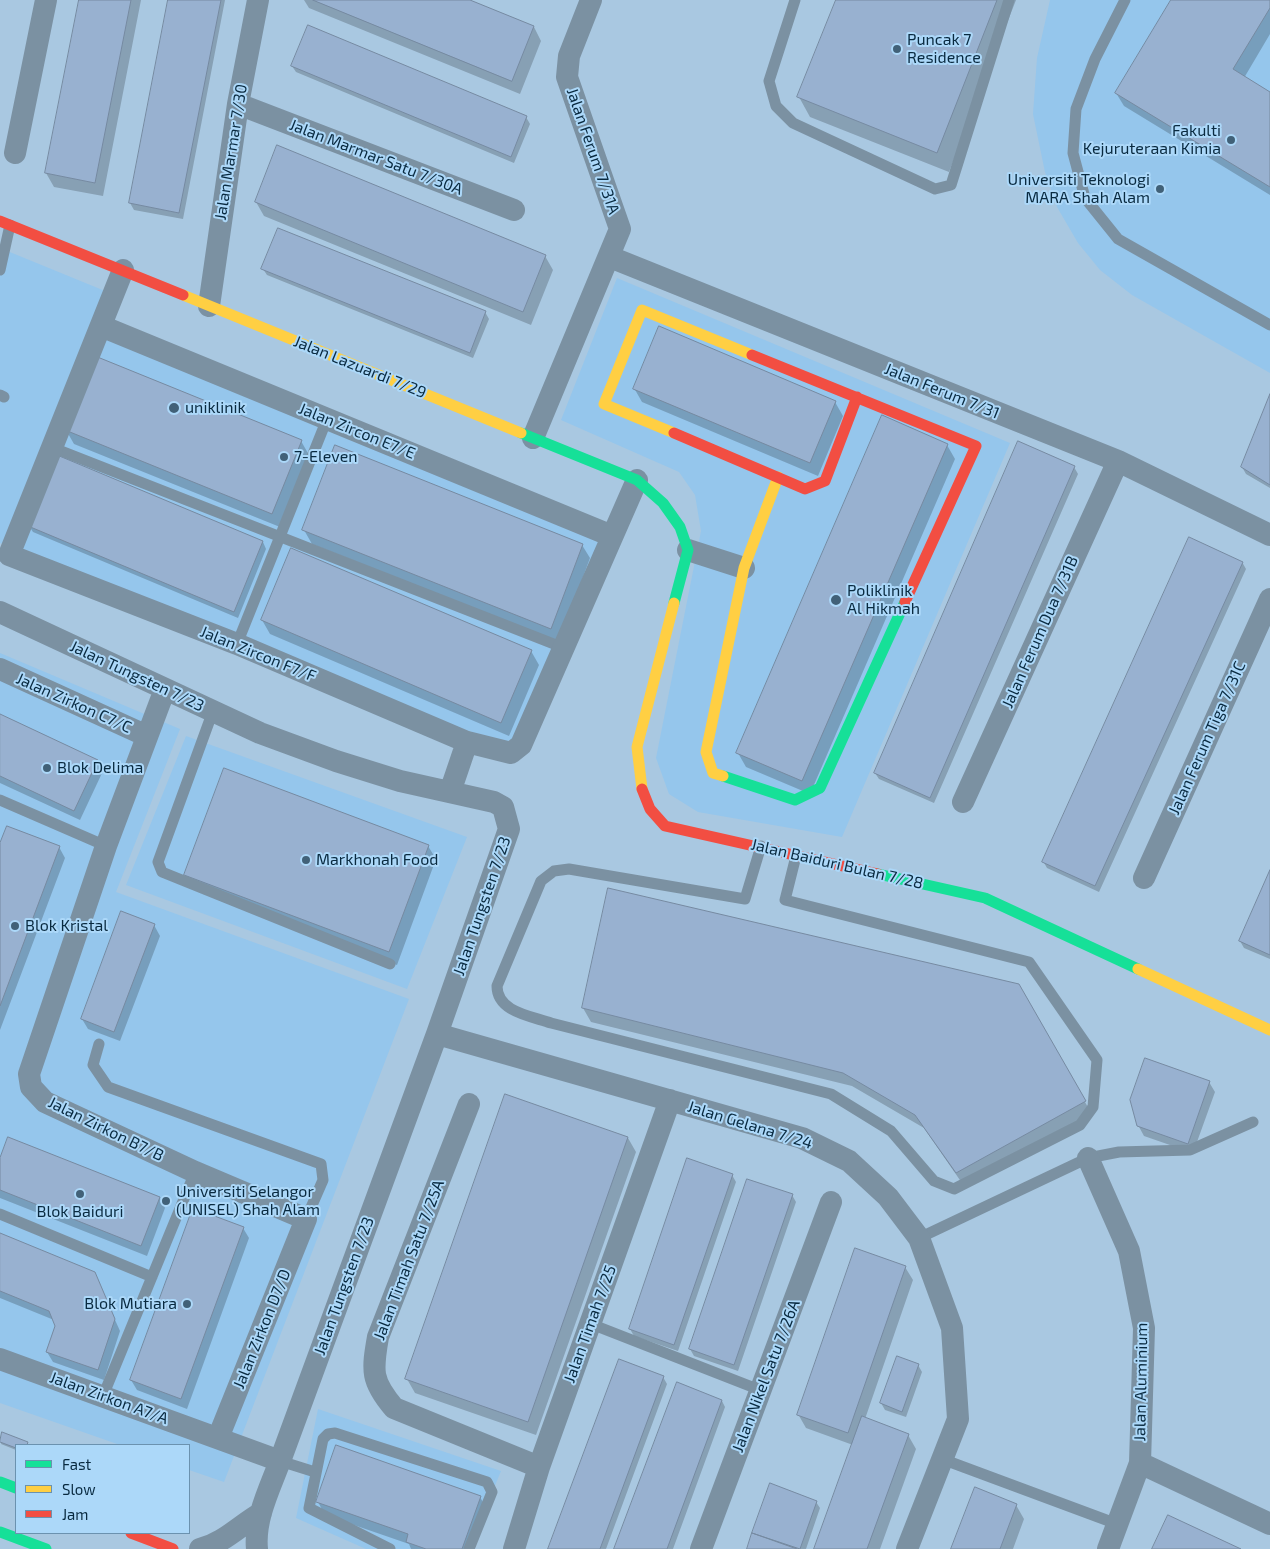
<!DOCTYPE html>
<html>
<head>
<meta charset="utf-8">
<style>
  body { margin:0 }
  #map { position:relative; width:1270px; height:1549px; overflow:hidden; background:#a9c8e1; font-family:"Exo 2",sans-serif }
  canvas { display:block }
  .legend { position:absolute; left:15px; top:1444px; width:175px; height:90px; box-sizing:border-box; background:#acd8f9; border:1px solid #6b92af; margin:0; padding:6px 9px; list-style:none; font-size:15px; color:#092a40 }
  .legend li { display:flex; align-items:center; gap:10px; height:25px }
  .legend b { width:25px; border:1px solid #6b92af }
</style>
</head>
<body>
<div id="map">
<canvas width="1270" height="1549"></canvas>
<ul class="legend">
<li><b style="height:6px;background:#16e098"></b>Fast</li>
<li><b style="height:6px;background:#ffcf43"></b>Slow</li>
<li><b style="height:6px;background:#f24e42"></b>Jam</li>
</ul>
</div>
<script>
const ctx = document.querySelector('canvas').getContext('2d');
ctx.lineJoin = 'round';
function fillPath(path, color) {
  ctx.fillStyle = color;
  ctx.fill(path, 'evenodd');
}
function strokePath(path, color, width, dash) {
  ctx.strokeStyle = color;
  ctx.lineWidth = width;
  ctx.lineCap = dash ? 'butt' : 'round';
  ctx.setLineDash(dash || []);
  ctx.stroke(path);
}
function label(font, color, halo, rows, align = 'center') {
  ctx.font = font + ' "Exo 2",sans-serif';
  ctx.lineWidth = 4;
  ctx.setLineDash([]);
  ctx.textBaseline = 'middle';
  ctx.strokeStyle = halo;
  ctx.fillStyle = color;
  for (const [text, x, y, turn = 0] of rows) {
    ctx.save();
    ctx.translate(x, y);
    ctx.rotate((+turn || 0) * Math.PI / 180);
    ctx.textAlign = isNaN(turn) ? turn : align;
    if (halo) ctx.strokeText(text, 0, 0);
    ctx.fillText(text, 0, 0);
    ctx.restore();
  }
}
fillPath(new Path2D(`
  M1050 0H1270V373L1132 295 1100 270 1078 243 1057 207 1045 172 1033 114 1037 58Z
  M0 248 105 291 88 331 601 541 515 738 503 743 460 728 0 543Z
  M617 278 1010 443 842 837 698 812 669 794 656 758 701 531 695 495 679 472 561 420Z
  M0 653 180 729 116 892 409 999 224 1482 189 1470V1445H120L0 1403Z
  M186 736 467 837 407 989 126 885Z
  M318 1409 501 1471 469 1549H366L296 1518Z`), '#95c6ec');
fillPath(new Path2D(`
  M80 0H141L103 196 54 187 46 173Z
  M169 0H225L183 219 134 210 130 203Z
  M304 0H467L534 27 541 41 520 94 309 8Z
  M837 0H1016L949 172 810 117 799 97Z
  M1172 0H1270V34L1244 78 1270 94V195L1124 106 1116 93Z
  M292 66 526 117 530 124 514 163 296 72Z
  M256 202 545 256 553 270 531 325 264 216Z
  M263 269 485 312 489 319 473 358 267 275Z
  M634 388 835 402 843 416 818 476 642 402Z
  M1270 398V488L1246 474 1242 467Z
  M66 430 301 441 309 455 280 527 74 444Z
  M947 445 955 459 810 794 746 767 738 753Z
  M58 456 263 542 266 549 238 618 33 532 29 526Z
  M1074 467 1078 474 934 803 879 779 875 773Z
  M304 530 582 545 590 558 559 642 312 544Z
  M1242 562 1246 569 1099 892 1047 868 1043 861Z
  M262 620 531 651 539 665 509 736 270 634Z
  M0 716 97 761 103 771 80 820 0 783Z
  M428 846 436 859 397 965 193 889 185 875Z
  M0 847H59L65 858 0 1030Z
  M1270 874V959L1244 948 1240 941Z
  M154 925 160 936 120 1041 88 1029 82 1019Z
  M1018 985 1093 1116 964 1186 924 1128 852 1086 591 1022 583 1008Z
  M1209 1082 1215 1092 1193 1153 1144 1136 1138 1125Z
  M506 1095 628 1138 636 1152 536 1435 415 1393 407 1379Z
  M0 1161 160 1198 165 1208 147 1256 0 1198Z
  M732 1175 736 1182 678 1351 634 1336 630 1329Z
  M792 1195 796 1202 738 1371 694 1356 690 1349Z
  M243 1228 249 1238 187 1409 137 1390 131 1380Z
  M0 1234 94 1273 120 1331 104 1380 53 1362 47 1352 56 1326 54 1320 0 1298Z
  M905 1267 913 1280 865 1419 908 1435 916 1449 880 1549H816L853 1445 806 1428 798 1414Z
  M918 1365 922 1372 906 1417 885 1410 881 1403Z
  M663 1377 667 1384 606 1549H549Z
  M722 1401 725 1407 673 1549H616Z
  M3 1434 27 1443 28 1445H16V1450L1 1444Z
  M770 1485 816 1502 820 1508 806 1549H748Z
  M480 1497 488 1511 474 1549H411L409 1544 325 1515 318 1502Z
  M1016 1505 1024 1519 1013 1549H952Z`), '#0003');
const building = new Path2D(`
  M79 0H131L95 183 45 173Z
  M168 0H221L179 213 129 203Z
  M313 0H470L534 26 512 81Z
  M836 0H997L937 153 797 97Z
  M1171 0H1270V8L1233 69 1270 92V187L1115 93Z
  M308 25 527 116 511 157 291 66Z
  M277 145 546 255 523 312 255 202Z
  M278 228 486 311 470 353 261 269Z
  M659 326 836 401 810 463 633 389Z
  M95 356 302 440 272 514 65 430Z
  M1270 394V485L1241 467Z
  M882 415 948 444 802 781 736 753Z
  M1018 441 1075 466 930 798 874 773Z
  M335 445 583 544 551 629 302 530Z
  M57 455 263 541 234 612 28 526Z
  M1189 537 1243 562 1095 886 1042 862Z
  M291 548 532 650 501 723 261 620Z
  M0 714 98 760 74 811 0 776Z
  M224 768 429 845 389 952 184 875Z
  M7 826 60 846 0 1006V843Z
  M1270 870V955L1239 941Z
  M608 888 1019 984 1086 1101 956 1173 915 1115 843 1073 582 1008Z
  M121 911 155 924 114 1032 81 1019Z
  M1145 1058 1210 1081 1188 1144 1137 1126 1130 1100Z
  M505 1094 628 1137 528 1422 405 1379Z
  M8 1137 160 1197 141 1246 0 1190V1158Z
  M687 1158 733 1174 674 1345 629 1329Z
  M747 1179 793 1194 734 1365 689 1349Z
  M193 1208 244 1227 181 1399 130 1380Z
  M0 1233 95 1272 115 1319 98 1370 46 1352 55 1326 49 1311 0 1291Z
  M855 1248 906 1266 848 1433 797 1415Z
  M897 1356 919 1364 902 1412 880 1403Z
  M619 1359 664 1376 600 1549H548Z
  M677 1382 722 1400 667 1549H614Z
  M862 1416 909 1434 867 1549H814Z
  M2 1432 28 1442 27 1445H16V1448L0 1442Z
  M336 1445 481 1496 462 1549H426L406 1542 408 1534 316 1502Z
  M770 1483 817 1501 800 1549 752 1533Z
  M975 1487 1017 1504 1000 1549H951Z
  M1168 1515 1241 1549H1152Z
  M752 1533 797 1549H747Z`);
fillPath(building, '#98b1d0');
strokePath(building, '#768aa1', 1);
strokePath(new Path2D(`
  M795 0 769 81 776 106 793 123 935 189 951 185 1009 0
  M1125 0 1095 59 1076 109 1073 153 1085 198 1118 239 1270 325
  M0 270 10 225
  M0 395 4 397
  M51 447 564 648
  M237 644 327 419
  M213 711 158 862 162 872 390 964
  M0 800 106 846
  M761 846 745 899 569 869 554 871 541 881 497 986C497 1012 531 1016 551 1023L831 1094 891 1131 934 1181 954 1189 1080 1125 1093 1107 1097 1060 1029 962 785 900 796 856
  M99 1044 93 1065 108 1087 321 1164 323 1180 306 1219
  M0 1214 152 1277
  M919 1238 1088 1158 1119 1152 1190 1150 1253 1122
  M591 1324 760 1390
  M103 1396 195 1172
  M942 1459 1117 1524
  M280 1461 315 1472
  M390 1549 309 1508 323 1439 328 1434 335 1433 487 1482 492 1492 469 1549`), '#7b91a2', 11);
strokePath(new Path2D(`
  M238 104 514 210
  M15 153 46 0
  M610 257 1118 461 1270 535
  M123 270 9 555 237 644 467 742 511 753 521 745 637 480
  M209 306 238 104 258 0
  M101 326 612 536
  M533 438 620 229 567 77 569 56 591 0
  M688 550 744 568
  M0 612 260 733 336 761 400 781 494 802 503 807 509 829 437 1034 280 1461C270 1488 254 1519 257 1549
  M0 669 147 736
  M165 689 106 846 29 1074 31 1087 45 1102 195 1172 306 1219 218 1438
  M450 792 467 742
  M963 802 1118 461
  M1144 878 1270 599
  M437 1034 802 1138 849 1161 888 1197 919 1238 952 1328 958 1419 907 1549
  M469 1104 378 1337C372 1371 371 1381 394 1408L539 1467
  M1088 1158 1129 1251 1144 1328 1140 1463 1108 1549
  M0 1359 280 1461
  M1140 1463 1270 1524
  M200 1549C224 1543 240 1525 261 1513
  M514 1549 539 1467 670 1100
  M701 1549 831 1202`), '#7b91a2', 22);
strokePath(new Path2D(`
  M521 433 637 480 663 503 680 527 688 550 674 603
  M723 776 795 800 820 788 905 602
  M878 874 985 898 1138 969
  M0 1482 16 1488
  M0 1532 46 1549`), '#16e098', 11);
strokePath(new Path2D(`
  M183 295 521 433
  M674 433 604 404 642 310 752 355
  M723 776 713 773 706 752 744 568 778 477
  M642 789 637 747 674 603
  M1138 969 1270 1030`), '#ffcf43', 11);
strokePath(new Path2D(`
  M0 221 183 295
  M752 355 976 446 905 602
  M674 433 805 489 825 481 857 397
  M642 789 650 809 665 826 878 874
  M131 1533 173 1549`), '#f24e42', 11);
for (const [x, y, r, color] of [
  [897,49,5,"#416178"],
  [1231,140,5,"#416178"],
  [1160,189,5,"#416178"],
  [174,408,6,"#416178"],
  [284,457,5,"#416178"],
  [836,600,6,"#416178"],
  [47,768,5,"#416178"],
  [306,860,5,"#416178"],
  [15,926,5,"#416178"],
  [80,1194,5,"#416178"],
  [166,1201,5,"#416178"],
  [187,1304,5,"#416178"]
]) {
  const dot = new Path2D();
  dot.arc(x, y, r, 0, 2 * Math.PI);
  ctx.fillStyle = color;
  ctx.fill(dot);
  strokePath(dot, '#acd8f9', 2);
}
label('16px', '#092a40', '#acd8f9', [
  ["Puncak 7",907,40],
  ["Residence",907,58],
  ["Fakulti",1221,131,"right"],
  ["Kejuruteraan Kimia",1221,149,"right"],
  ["Universiti Teknologi",1150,180,"right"],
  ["MARA Shah Alam",1150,198,"right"],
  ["uniklinik",185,408],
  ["7-Eleven",294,457],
  ["Poliklinik",847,591],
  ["Al Hikmah",847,609],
  ["Blok Delima",57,768],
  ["Markhonah Food",316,860],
  ["Blok Kristal",25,926],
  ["Universiti Selangor",176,1192],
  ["(UNISEL) Shah Alam",176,1210],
  ["Blok Baiduri",80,1212,"center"],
  ["Blok Mutiara",177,1304,"right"]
], 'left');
label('16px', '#092a40', '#acd8f9', [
  ["Jalan Ferum 7/31A",593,151,71],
  ["Jalan Marmar 7/30",231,152,-81],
  ["Jalan Marmar Satu 7/30A",376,157,21],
  ["Jalan Lazuardi 7/29",360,367,22],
  ["Jalan Ferum 7/31",942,391,22],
  ["Jalan Zircon E7/E",357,431,22],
  ["Jalan Ferum Dua 7/31B",1040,632,-66],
  ["Jalan Zircon F7/F",258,654,22],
  ["Jalan Tungsten 7/23",137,676,25],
  ["Jalan Zirkon C7/C",74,703,24],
  ["Jalan Ferum Tiga 7/31C",1207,738,-66],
  ["Jalan Baiduri Bulan 7/28",837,864,13],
  ["Jalan Tungsten 7/23",482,906,-71],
  ["Jalan Gelana 7/24",750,1125,17],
  ["Jalan Zirkon B7/B",106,1129,26],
  ["Jalan Timah Satu 7/25A",409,1260,-69],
  ["Jalan Tungsten 7/23",344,1286,-70],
  ["Jalan Timah 7/25",590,1324,-70],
  ["Jalan Zirkon D7/D",262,1329,-68],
  ["Jalan Nikel Satu 7/26A",766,1376,-69],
  ["Jalan Aluminium",1141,1382,-89],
  ["Jalan Zirkon A7/A",109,1398,20]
]);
</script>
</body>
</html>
